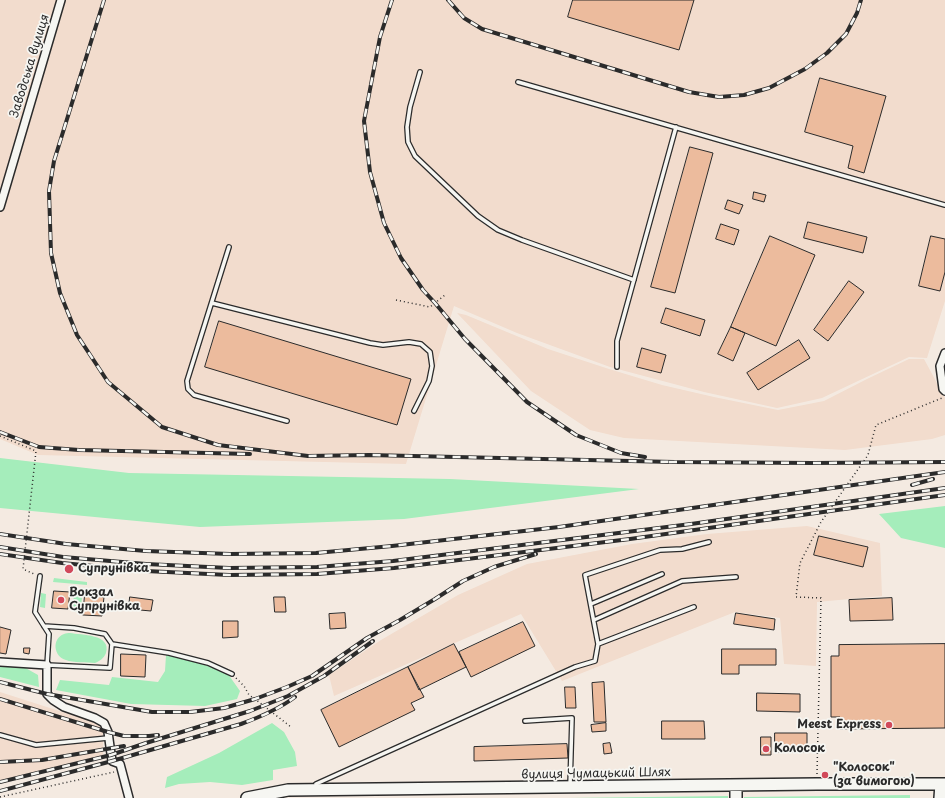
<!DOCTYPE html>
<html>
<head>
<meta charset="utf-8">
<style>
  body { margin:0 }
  canvas { display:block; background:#f4eae1 }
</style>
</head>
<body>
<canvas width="945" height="798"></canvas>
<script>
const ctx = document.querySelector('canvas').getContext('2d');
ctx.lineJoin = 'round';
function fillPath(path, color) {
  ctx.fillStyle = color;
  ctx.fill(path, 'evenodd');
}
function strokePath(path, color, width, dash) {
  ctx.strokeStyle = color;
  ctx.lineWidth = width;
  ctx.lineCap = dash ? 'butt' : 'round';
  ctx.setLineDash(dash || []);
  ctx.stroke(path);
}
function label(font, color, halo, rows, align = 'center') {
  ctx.font = font + ' "Playpen Sans",sans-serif';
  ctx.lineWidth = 3.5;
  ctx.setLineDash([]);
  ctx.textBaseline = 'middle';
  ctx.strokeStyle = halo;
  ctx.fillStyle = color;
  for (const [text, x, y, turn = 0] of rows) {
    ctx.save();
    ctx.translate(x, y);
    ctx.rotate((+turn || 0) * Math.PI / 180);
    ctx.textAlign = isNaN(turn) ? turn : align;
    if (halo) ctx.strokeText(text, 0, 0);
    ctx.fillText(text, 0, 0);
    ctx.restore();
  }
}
fillPath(new Path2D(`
  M0 0H945V301L927 358 909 357 822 398 777 408 704 392 610 367 517 333 454 306 406 464 38 455 0 439Z
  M457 313 466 315 548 349 609 369 662 385 714 397 778 410 824 401 867 379 909 359H924L945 398V435L932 439 845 450 624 438 590 430 531 391Z
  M807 526 880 543 882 596 817 602 816 666 784 664 780 618 735 612 562 681 521 614 334 696 329 675 381 640 458 595 527 564 632 544 707 534Z
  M0 692 103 725V755L0 784Z`), '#f2dccd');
fillPath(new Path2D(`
  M0 458 129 473 450 479 639 489 404 519 200 527 0 508Z
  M945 506V548L901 538 879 514Z
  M54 578 87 582V585L53 582Z
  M41 593 46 594 45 608 40 607Z
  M74 595 82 596 81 612 72 611Z
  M70 633C81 635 112 634 106 653 104 658 100 661 95 663 87 662 73 663 66 660 54 657 51 639 64 634 66 633 68 633 70 633Z
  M166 655 205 665 228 674 240 691 237 699 205 706 131 704 56 690 60 680 109 685 112 677 158 682 165 671Z
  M0 665 12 667 22 666 38 675 39 687 0 677Z
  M272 723 284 732 295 752 297 766 273 770V780L242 785 210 782 179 784 165 788 167 777 219 753Z
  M910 795V798H744V797Z
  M728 796V798H568Z`), '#a5edbb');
const building = new Path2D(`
  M573 0H694L679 50 568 17Z
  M820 78 886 96 864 173 848 168 853 146 805 132Z
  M690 147 713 153 675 293 651 287Z
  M754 192 766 195 764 202 753 199Z
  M728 200 743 205 739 214 725 209Z
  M808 222 867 237 863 253 804 238Z
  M721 224 739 230 734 245 716 239Z
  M770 236 815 255 776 346 731 327Z
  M931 236 945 239V272L940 291 919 286Z
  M849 281 864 292 828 341 814 330Z
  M666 308 705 320 700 336 661 323Z
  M219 321 411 379 397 425 205 367Z
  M731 327 745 333 733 361 718 354Z
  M799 340 810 358 758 390 747 373Z
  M642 348 666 355 661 373 637 367Z
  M819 536 868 547 863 567 814 555Z
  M54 591 70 592 68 609 52 608Z
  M85 595 104 597 102 616 83 615Z
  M130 597 153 600 151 611 129 609Z
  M274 597H285L286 612H275Z
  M892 598 893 620 850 621 849 600Z
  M345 613 346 628 330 629 329 614Z
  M736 613 775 619 774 630 734 624Z
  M223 621H238V637L223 638Z
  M523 622 535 646 471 677 459 652Z
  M0 627 11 630 6 654 0 653Z
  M454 644 466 667 419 690 408 667Z
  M945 644V728L840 729V717H831V656H839V645Z
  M24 648H30L29 654 24 653Z
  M722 649H776V665H739V674H722Z
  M121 654 146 655 145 677 121 676Z
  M408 667 424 697 411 703 415 710 339 747 321 710Z
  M604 682 606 722H594L592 683Z
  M565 687H575L576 708H566Z
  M757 693 800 694V712L757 711Z
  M662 721H704L705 739H662Z
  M606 723V731L592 732 591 725Z
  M775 733H807V752H775Z
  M761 737H771V755H761Z
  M610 743 612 753 604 754 603 744Z
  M567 744 568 758 474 761V747Z`);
fillPath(building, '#ecbb9d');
strokePath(building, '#2b2b2b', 1);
const lane = new Path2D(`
  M420 72 410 107 407 127 408 142 415 156 478 216 498 230 522 240 634 280
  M518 82 945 205
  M229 247 187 381 188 389 194 395 287 421
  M212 303 370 343 383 345 409 342 421 344 430 352 432 366 429 381 414 411
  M617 367V341L676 127
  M40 576 35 612 49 634 47 665 110 668 112 644 105 634 74 628 44 626
  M591 604 662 574
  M694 607 598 644 585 575 660 550 682 549 709 542
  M594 620 682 581 736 577
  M112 644 169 653 208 663 232 674
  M525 721 572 718 570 786
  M0 735 36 745 108 738
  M316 784 575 667 595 661 598 644`);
const street = new Path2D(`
  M0 207 61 0
  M945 353 940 366 943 389 945 391
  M0 662 47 665V694L53 700 64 707 95 718 104 723 108 732 112 761 120 764 129 798`);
const primary = new Path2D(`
  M736 785V798
  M247 798 288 790 817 784H945
  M940 798 941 784`);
strokePath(lane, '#2b2b2b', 6);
strokePath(street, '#2b2b2b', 10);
strokePath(primary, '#2b2b2b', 14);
strokePath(new Path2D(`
  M396 300 430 307 445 295
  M0 436 36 451 23 569 34 574
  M236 678 244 686 249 695 255 699 291 727
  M817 774 821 598 796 597 800 563 821 522 868 455 876 425 942 398
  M0 797 114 772`), '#2b2b2b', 1.5, [1, 3]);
strokePath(lane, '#f6f6f2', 3.5);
strokePath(street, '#f6f6f2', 7);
strokePath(primary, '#f6f6f2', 11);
const rail = new Path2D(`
  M104 0 54 161 49 191 51 253 60 293 77 335 108 382 162 427 218 445 308 456 369 455 674 462
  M392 0 380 37 364 121 370 172 384 223 401 258 423 290 435 303 465 339 527 402 576 435 621 453 645 457
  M448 0 464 18 482 29 689 92 719 97 744 95 769 88 805 69 827 53 846 34 857 13 861 0
  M0 432 39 447 79 450 250 454
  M669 462H674L813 463 945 462
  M912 485 933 479
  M0 534 66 544 146 551 230 554 316 553 392 546 559 527 945 472
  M0 547 63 557 146 564 229 568 317 567 393 561 691 524 945 488
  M0 554 62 563 146 571 229 575 317 574 394 568 630 539 945 495
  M0 682 47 694 152 712H190L224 708 255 699 287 687 312 676 367 638 400 620 435 599 463 581 494 567 536 554
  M0 699 108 732 124 736H149L158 735
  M0 762 42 760 124 746
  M0 782 111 755 146 743 250 711 288 696 324 676 373 641
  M0 791 112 761 241 724C260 717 279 709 295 697`);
strokePath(rail, '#2b2b2b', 4);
strokePath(rail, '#f6f6f2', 2.5, [8]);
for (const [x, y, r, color] of [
  [69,569,5,"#d1495b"],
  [61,600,4,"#d1495b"],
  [889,725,4,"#d1495b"],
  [766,749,4,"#d1495b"],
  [825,775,4,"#d1495b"]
]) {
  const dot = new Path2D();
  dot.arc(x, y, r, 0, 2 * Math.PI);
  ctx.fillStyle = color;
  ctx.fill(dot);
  strokePath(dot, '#f6f6f2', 1.5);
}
label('12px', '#2b2b2b', '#f6f6f2', [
  ["Заводська вулиця",30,66,-73],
  ["вулиця Чумацький Шлях",596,774,-1]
]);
label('bold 12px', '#2b2b2b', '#f6f6f2', [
  ["Супрунівка",78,569],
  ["Вокзал",69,593],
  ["Супрунівка",69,607],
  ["Meest Express",881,725,"right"],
  ["Колосок",774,749],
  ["\"Колосок\"",833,768],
  ["(за вимогою)",833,782]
], 'left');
</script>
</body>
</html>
